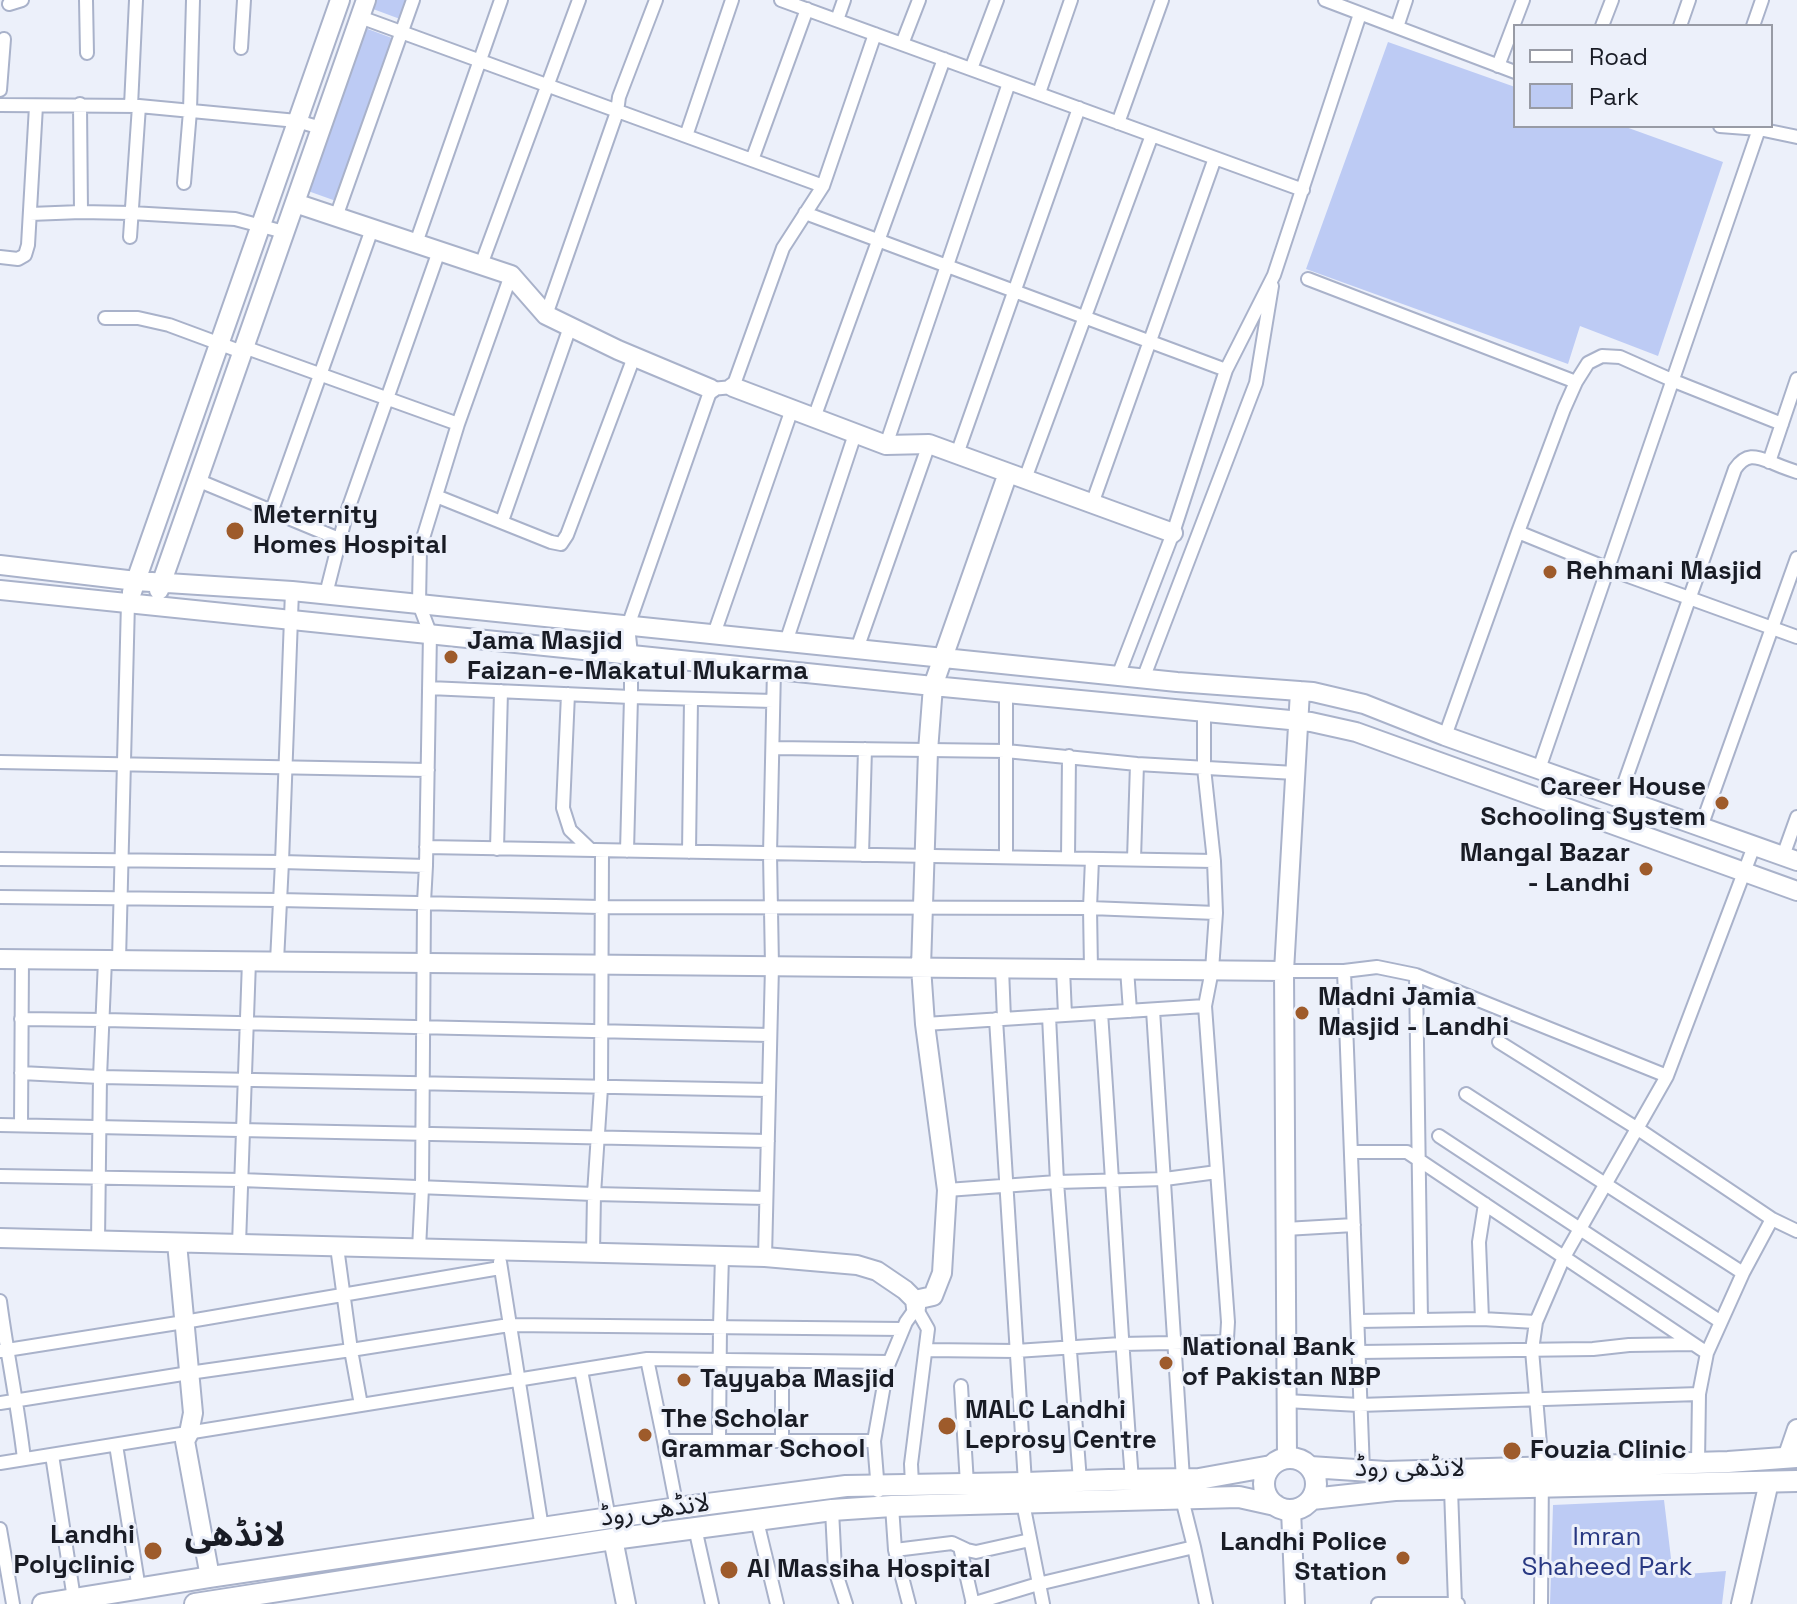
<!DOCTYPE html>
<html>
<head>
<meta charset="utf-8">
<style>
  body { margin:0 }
  #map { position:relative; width:1797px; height:1604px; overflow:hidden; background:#ecf0fa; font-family:"Space Grotesk",sans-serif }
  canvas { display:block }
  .legend { position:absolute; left:1513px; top:24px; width:260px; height:104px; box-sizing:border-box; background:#ecf0fa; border:2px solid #989ba5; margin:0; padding:10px 14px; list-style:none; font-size:24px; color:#191c25 }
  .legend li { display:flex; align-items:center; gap:16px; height:40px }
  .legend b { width:40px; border:2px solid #989ba5 }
</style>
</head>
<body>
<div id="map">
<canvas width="1797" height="1604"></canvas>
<ul class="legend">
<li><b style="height:10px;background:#fff"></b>Road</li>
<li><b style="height:22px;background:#bdcbf4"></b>Park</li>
</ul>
</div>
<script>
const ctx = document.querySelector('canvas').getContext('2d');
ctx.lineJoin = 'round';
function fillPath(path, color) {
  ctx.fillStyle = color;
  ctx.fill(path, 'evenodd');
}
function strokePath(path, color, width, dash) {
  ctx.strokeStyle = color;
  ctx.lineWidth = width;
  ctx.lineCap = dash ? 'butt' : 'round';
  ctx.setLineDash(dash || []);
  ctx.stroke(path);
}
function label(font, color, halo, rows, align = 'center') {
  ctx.font = font + ' "Space Grotesk","Noto Sans Arabic",sans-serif';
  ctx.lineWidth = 6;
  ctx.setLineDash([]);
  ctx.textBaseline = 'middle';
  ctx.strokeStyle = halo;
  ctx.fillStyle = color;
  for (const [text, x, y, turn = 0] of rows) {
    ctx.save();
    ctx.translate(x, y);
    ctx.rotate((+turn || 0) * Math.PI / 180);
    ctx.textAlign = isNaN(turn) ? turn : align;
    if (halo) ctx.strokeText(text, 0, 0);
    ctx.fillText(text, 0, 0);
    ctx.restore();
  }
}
fillPath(new Path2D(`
  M376 0H407L400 19 373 9Z
  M365 28 392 38 336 201 308 191Z
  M1388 42 1515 87V126H1623L1723 162 1658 356 1580 326 1568 364 1306 269Z
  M1664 1500 1673 1575 1726 1571 1722 1604H1550L1553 1505Z`), '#bdcbf4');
const street = new Path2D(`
  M86 0 87 53
  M781 0 1303 190
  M1325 0 1515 72
  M9 4 22 0
  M360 17 823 186
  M837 20 844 0
  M1602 26 1612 0
  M1680 26 1689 0
  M1753 26 1762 0
  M1397 27 1406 0
  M902 44 919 0
  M241 48 244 0
  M1498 66 1523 0
  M971 69 997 0
  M0 90 4 39
  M1039 93 1071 0
  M80 104 81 212
  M0 105 139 106 297 121 321 128
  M131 106 136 0
  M1118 123 1162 0
  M1720 126 1759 129 1797 137
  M686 136 732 0
  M752 160 807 9
  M184 183 190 111 193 0
  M805 213 1226 370
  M30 214 81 212 131 213 235 219 284 232
  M336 217 413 0
  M130 237 139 106
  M416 243 501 0
  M0 257 18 259 25 255 28 245 36 106
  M481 265 579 0
  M1308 279 1576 382 1588 363 1602 356 1620 357 1674 381 1782 424
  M546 315 617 112 619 97 656 0
  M105 318H138L169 325 242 352
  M244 347 458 424
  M814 418 944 59
  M886 445 1009 83
  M957 454 1079 108
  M1769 462 1797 379
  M1025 479 1152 135
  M197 480 339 539
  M436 496 551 542 561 544 567 535 634 357
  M1092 504 1215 158
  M272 510 372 229
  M502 521 570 327
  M1518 532 1609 569 1797 637
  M326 594 346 515 439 251
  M714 634 792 409
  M786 642 855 434
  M857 649 929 444
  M1118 676 1173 533 1226 370 1274 275 1360 14
  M1143 679 1256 383 1272 286
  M429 688 631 697V654L628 626 711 389 733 387 783 248 823 186 875 34
  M568 694 563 808 570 830 591 850
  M1445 736 1518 532 1564 409 1576 382
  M773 748 1006 751 1137 764 1295 773
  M0 762 428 770
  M1539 769 1759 129
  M1619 798 1735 469C1746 453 1755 456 1771 462 1779 466 1788 469 1797 472
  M1701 827 1797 558
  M426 847 1214 861
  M497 849 501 691
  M627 851 631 697 773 701
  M689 852 691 699
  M862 855 865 749
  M1783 856 1797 817
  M1006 857V692
  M1068 858 1069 756
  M0 859 282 862 426 866
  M1134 859 1137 764
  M0 897 279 900 601 907 1090 908 1216 913
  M119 960 128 602
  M277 961 282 862 292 591
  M1002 968 1004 1019
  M1063 969 1065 1015
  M1091 969 1090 908 1092 859
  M1127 969 1130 1011
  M1284 971H1344L1377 967 1416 975 1667 1076
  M1344 971 1363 1470
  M1416 975 1421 1320
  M1153 1010 1183 1479
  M1101 1013C1112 1168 1120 1324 1132 1480
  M1049 1016 1057 1182 1080 1481
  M21 1019 104 1020 770 1035
  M996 1019 1025 1483
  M925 1024 1205 1006
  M1499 1042 1638 1129 1772 1219 1797 1231
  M21 1073 100 1077 769 1090
  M1466 1094 1743 1273
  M0 1125 768 1141
  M21 1125 22 959
  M1439 1136 1721 1322
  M1352 1152H1407L1707 1353
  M0 1176 241 1180 594 1194 766 1198
  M947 1190 1057 1182 1165 1179 1217 1172
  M1285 1229 1354 1225
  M98 1241 100 1077 105 960
  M239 1244 249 961
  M337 1247 351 1350 361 1405
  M419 1249 422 1188 424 902 426 866 430 633 419 604 420 548 458 424 511 275
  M593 1253 594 1194 601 1088 602 851
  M765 1257 772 966 770 854 774 669
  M500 1262 542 1528
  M0 1301C7 1354 18 1406 24 1459
  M1482 1319 1479 1242 1485 1204
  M1358 1321 1482 1319 1536 1322
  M926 1350 1016 1351 1121 1344 1222 1342 1227 1339 1228 1322 1205 1006 1212 970 1216 913 1214 861 1204 768V712
  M0 1351 184 1322 500 1268
  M1359 1352 1593 1349 1629 1345 1693 1344
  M647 1359 664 1441
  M581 1370 609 1518
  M961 1386 967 1484
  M1286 1401 1359 1405 1699 1394
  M0 1403 189 1373 351 1350 509 1325 903 1329
  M719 1441 720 1326 722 1256
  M782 1441V1361
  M116 1445 139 1589
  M52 1455 74 1599
  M0 1463 647 1359 889 1362
  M1698 1463 1699 1394 1707 1353 1743 1273 1772 1219
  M1451 1489 1455 1603
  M878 1491 874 1441 887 1368 906 1322 916 1308 928 1329 911 1464 912 1484
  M1182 1499 1194 1547
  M1023 1503 1043 1604
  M892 1506 895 1550 909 1604
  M677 1508 664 1441H874
  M832 1510 835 1570 846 1604
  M757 1521 777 1604
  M695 1528 712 1604
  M0 1529 13 1604
  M960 1547 973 1604
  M895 1550 952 1543 967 1550 976 1552 1030 1540
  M972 1604 1038 1584 1194 1547 1206 1604
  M1378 1604H1458
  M1541 1604 1542 1468 1532 1350 1536 1322 1564 1257 1667 1076 1754 846`);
const secondary = new Path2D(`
  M295 203 511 275 546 315 618 350 711 389
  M733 387 886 445 929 444 1173 533
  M0 565 136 581 292 591 419 604 1177 682 1313 692 1364 704 1445 736 1797 861
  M0 590 933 686 1311 722 1356 732 1797 891
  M159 590 366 0
  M132 592 340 0
  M0 959 1284 971
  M0 1238 765 1257 857 1265 877 1271 905 1290 915 1300 916 1308
  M177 1243 193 1413 189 1433 185 1441 210 1577
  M915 1300 933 1296 942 1273 947 1190 925 1024 921 967 928 751 933 686 1008 473
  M1287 1458 1284 971 1300 691
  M1787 1458 1797 1429
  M1291 1510 1295 1604
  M613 1539 626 1604
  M1741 1604 1769 1482`);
const primary = new Path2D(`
  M1264 1484a26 26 0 1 1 52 0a26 26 0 1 1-52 0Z
  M1310 1467 1386 1472 1728 1462 1797 1457
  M1312 1499 1395 1490 1797 1481
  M43 1604 210 1577 677 1508 846 1486 1025 1483 1109 1480 1199 1479 1271 1466
  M195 1604 613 1539 832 1510 892 1506 1239 1497 1275 1505`);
strokePath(street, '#a9b2ca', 16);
strokePath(secondary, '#a9b2ca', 22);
strokePath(primary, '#a9b2ca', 24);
strokePath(street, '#fff', 12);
strokePath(secondary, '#fff', 18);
strokePath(primary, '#fff', 20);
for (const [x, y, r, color] of [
  [235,531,10,"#9e5b2b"],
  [1550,572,8,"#9e5b2b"],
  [451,657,8,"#9e5b2b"],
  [1722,803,8,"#9e5b2b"],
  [1646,869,8,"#9e5b2b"],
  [1302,1013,8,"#9e5b2b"],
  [1166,1363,8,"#9e5b2b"],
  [684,1380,8,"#9e5b2b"],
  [947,1426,10,"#9e5b2b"],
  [645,1435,8,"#9e5b2b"],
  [1512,1451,10,"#9e5b2b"],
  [153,1551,10,"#9e5b2b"],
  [1403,1558,8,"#9e5b2b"],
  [729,1570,10,"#9e5b2b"]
]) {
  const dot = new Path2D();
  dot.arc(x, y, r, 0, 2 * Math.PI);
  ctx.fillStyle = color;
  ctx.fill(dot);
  strokePath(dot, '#ecf0fa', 3);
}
label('bold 26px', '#191c25', '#ecf0fa', [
  ["Meternity",253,516],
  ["Homes Hospital",253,546],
  ["Rehmani Masjid",1566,572],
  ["Jama Masjid",467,642],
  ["Faizan-e-Makatul Mukarma",467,672],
  ["Career House",1706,788,"right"],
  ["Schooling System",1706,818,"right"],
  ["Mangal Bazar",1630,854,"right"],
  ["- Landhi",1630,884,"right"],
  ["Madni Jamia",1318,998],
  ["Masjid - Landhi",1318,1028],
  ["National Bank",1182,1348],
  ["of Pakistan NBP",1182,1378],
  ["Tayyaba Masjid",700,1380],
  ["MALC Landhi",965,1411],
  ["Leprosy Centre",965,1441],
  ["The Scholar",661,1420],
  ["Grammar School",661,1450],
  ["Fouzia Clinic",1530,1451],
  ["Landhi",135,1536,"right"],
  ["Polyclinic",135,1566,"right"],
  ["Landhi Police",1387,1543,"right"],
  ["Station",1387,1573,"right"],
  ["Al Massiha Hospital",747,1570]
], 'left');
label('26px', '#191c25', '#ecf0fa', [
  ["لانڈھی روڈ",1410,1469],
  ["لانڈھی روڈ",655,1511,-8]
]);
label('26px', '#283882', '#ecf0fa', [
  ["Imran",1607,1538],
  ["Shaheed Park",1607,1568]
]);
label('bold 34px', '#191c25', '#ecf0fa', [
  ["لانڈھی",235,1537]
]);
</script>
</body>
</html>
